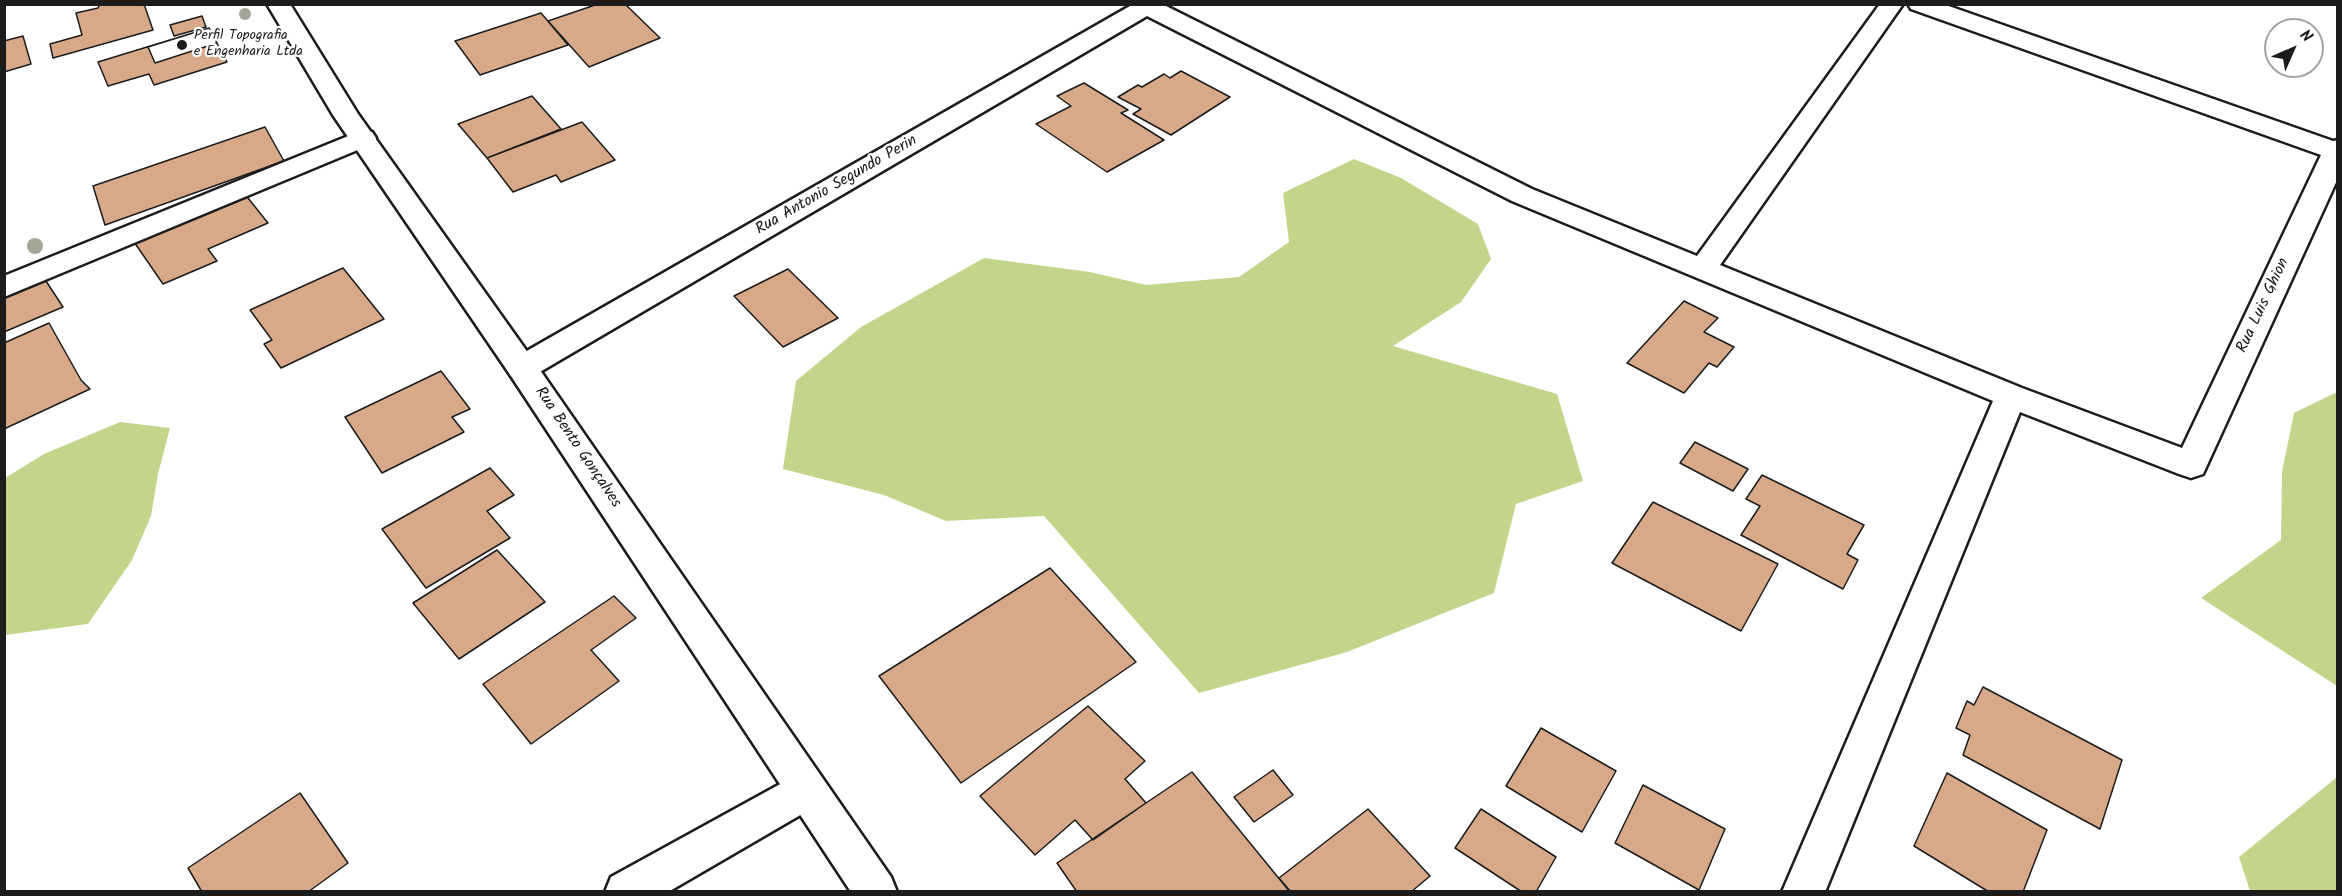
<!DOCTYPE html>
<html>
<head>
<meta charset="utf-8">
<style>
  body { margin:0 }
  #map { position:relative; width:2342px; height:896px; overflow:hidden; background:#fff; font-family:Kalam,sans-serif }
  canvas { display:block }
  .frame { position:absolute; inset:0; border:6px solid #1c1c1c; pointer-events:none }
  .north { position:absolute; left:2264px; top:18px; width:60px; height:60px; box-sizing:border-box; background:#fff; border:2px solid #a4a4a4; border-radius:50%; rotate:45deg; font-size:16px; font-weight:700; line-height:24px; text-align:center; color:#1c1c1c }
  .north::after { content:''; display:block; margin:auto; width:21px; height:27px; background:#1c1c1c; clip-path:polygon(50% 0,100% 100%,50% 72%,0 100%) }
</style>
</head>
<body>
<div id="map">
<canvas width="2342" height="896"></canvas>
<div class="frame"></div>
<div class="north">N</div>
</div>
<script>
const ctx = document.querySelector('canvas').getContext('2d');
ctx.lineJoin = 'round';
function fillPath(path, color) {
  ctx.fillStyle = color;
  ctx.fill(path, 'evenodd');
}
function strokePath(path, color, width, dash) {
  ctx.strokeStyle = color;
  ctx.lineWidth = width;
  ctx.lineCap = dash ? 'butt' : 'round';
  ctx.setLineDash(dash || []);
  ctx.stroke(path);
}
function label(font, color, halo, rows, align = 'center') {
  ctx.font = font + ' Kalam,sans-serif';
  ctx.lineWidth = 4.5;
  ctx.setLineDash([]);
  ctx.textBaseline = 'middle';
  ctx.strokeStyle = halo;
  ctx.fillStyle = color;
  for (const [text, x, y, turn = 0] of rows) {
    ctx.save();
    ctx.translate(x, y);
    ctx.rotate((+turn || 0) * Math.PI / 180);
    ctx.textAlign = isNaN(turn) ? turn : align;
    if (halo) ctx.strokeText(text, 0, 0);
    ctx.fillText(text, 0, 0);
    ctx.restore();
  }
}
fillPath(new Path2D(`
  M1354 159 1401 178 1478 224 1491 259 1461 302 1393 346 1557 394 1583 481 1516 504 1494 593 1347 652 1199 693 1044 516 946 521 884 495 783 469 796 381 861 327 984 258 1090 272 1146 285 1239 277 1289 242 1283 193Z
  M2337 392V686L2201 598 2281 540 2282 472 2294 413Z
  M120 422 170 428 158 474 151 516 132 560 88 624 5 635V478L44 454Z
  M2337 777V891H2250L2239 857Z`), '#c3d58a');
const building = new Path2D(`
  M144 4 153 30 53 58 50 44 82 35 76 13 98 8 100 4Z
  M598 4H625L660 38 589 67 548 21Z
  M541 13 568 45 480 75 455 41Z
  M202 16 206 27 174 36 170 25Z
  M209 28 227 62 154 85 149 74 108 86 98 62Z
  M209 28 217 43 155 63 148 47Z
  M23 36 31 64 4 72V41Z
  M1181 71 1230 97 1171 135 1133 114 1141 109 1118 97 1138 85 1142 87 1164 74 1170 78Z
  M1084 83 1128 110 1121 113 1164 140 1107 172 1036 124 1071 106 1057 96Z
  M532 96 561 129 487 158 458 124Z
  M582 122 615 160 561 182 556 175 513 192 487 158Z
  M265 127 284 161 105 225 93 186Z
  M244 193 268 223 208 249 217 261 163 284 132 239Z
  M343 268 384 319 281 368 264 344 272 340 250 310Z
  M788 269 838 318 783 347 734 296Z
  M44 278 63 307 4 332V295Z
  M1684 301 1718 318 1704 332 1734 347 1717 367 1709 363 1684 393 1627 363Z
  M49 323 81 380 90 389 4 429V343Z
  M441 371 470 409 452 417 464 432 382 473 345 417Z
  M1695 442 1748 469 1733 491 1680 463Z
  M490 468 514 495 487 511 510 538 426 588 382 529Z
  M1762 475 1864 525 1847 554 1858 560 1843 589 1741 535 1760 506 1746 499Z
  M1653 502 1778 564 1741 631 1612 563Z
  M497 550 545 602 459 659 413 603Z
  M1050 568 1136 662 961 783 879 676Z
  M614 596 636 618 591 650 619 681 531 744 483 684Z
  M1983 687 2122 760 2100 829 1963 755 1970 735 1956 728 1967 701 1974 705Z
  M1088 706 1145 761 1125 779 1146 803 1093 840 1075 820 1035 855 980 796Z
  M1541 728 1616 771 1582 832 1506 786Z
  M1273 770 1293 795 1254 822 1234 797Z
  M1192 772 1290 892H1077L1057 863Z
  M1947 773 2047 830 2023 892H1989L1914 846Z
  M1643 785 1725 829 1699 890 1615 843Z
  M300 793 348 863 308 892H202L188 868Z
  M1368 809 1430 876 1411 892H1291L1279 878Z
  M1481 809 1556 857 1536 892H1522L1455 848Z`);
fillPath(building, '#d7a988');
strokePath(building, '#1c1c1c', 1.5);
const minor = new Path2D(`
  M1129 4H1162L1532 189 1697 256 1880 4H1903L1720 265 2022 388 2182 448 2321 155 1911 9 1908 4H1943L2333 141 2338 140V178L2203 474 2191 478 2179 474 2020 412 1825 892H1782L1993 401 1512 201 1147 16 533 376 522 379 511 376 506 368 511 360 1130 6Z
  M363 130 372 132 376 138 372 144 4 297V276Z
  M807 771 821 777 827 790 821 803 668 892H605L611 877 793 777Z`);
const tertiary = new Path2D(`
  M267 4H290L358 114 533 360 891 877 897 892H851L511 376 333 115Z`);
strokePath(minor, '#1c1c1c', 5);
strokePath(tertiary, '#1c1c1c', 5);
fillPath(minor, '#fff');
fillPath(tertiary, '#fff');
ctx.fillStyle = '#a2a697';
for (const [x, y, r] of [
  [245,14,6],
  [35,246,8]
]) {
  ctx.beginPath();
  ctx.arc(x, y, r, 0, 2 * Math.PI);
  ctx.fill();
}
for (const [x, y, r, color] of [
  [182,45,6,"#1c1c1c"]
]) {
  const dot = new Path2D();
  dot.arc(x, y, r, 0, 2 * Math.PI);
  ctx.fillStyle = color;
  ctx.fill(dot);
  strokePath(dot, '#fff', 2);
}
label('14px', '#1c1c1c', '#fff', [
  ["Perfil Topografia",194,37],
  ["e Engenharia Ltda",194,53]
], 'left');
label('16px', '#1c1c1c', '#fff', [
  ["Rua Antonio Segundo Perin",837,186,-30],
  ["Rua Luis Ghion",2264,306,-65],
  ["Rua Bento Gonçalves",577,448,56]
]);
</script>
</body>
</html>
